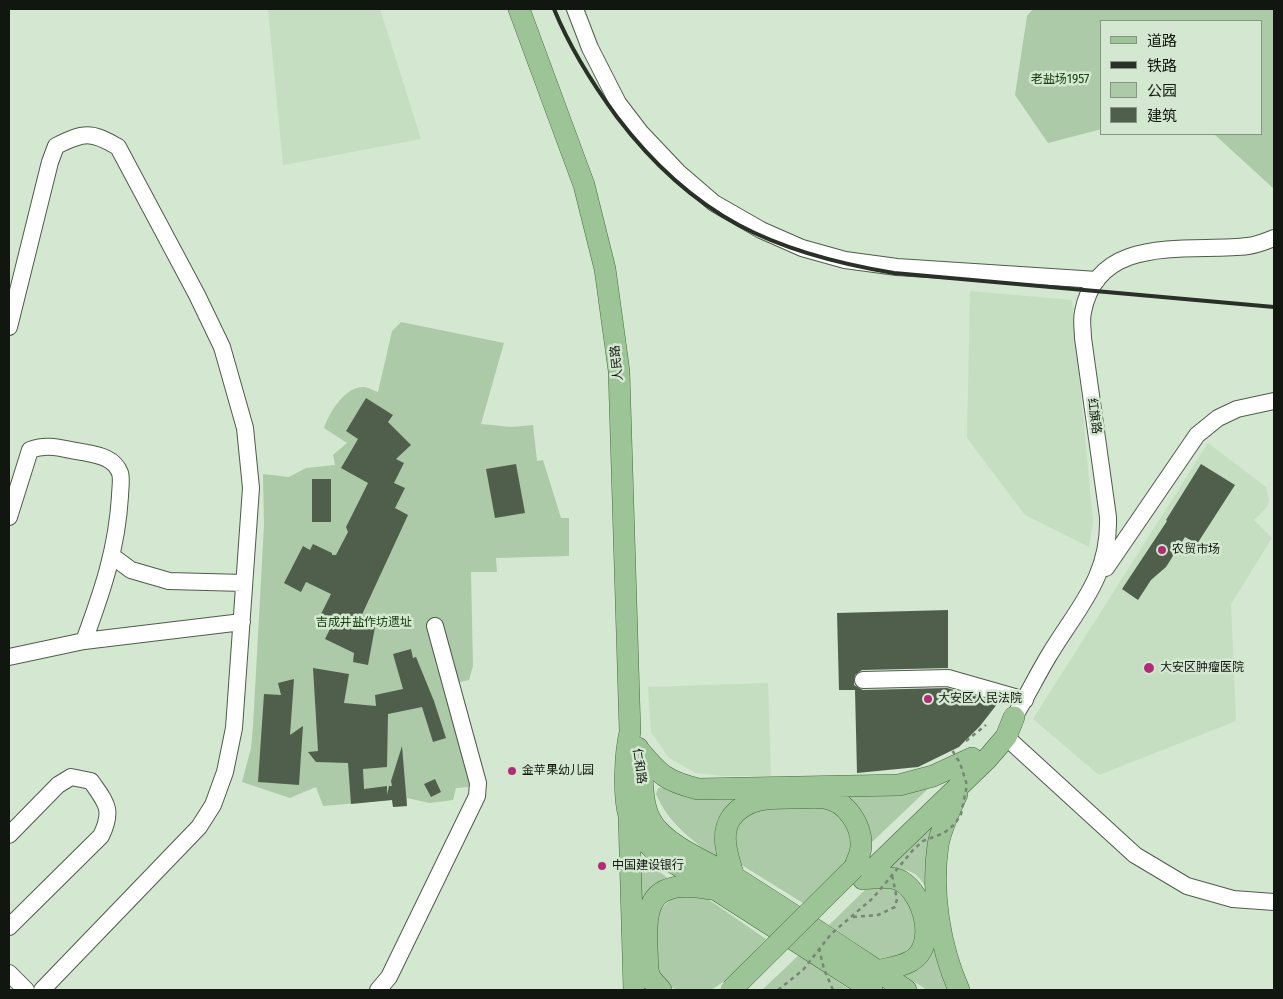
<!DOCTYPE html>
<html>
<head>
<meta charset="utf-8">
<style>
  body { margin:0 }
  #map { position:relative; width:1283px; height:999px; overflow:hidden; background:#d4e7d0; font-family:"Fira Sans","Noto Sans SC",sans-serif }
  canvas { display:block }
  .frame { position:absolute; inset:0; border:10px solid #111710; pointer-events:none }
  .legend { position:absolute; left:1100px; top:20px; width:162px; height:115px; box-sizing:border-box; background:#d4e7d0; border:1px solid #869483; margin:0; padding:6px 9px; list-style:none; font-size:15px; color:#111710 }
  .legend li { display:flex; align-items:center; gap:10px; height:25px }
  .legend b { width:25px; border:1px solid #869483 }
</style>
</head>
<body>
<div id="map">
<canvas width="1283" height="999"></canvas>
<div class="frame"></div>
<ul class="legend">
<li><b style="height:6px;background:#9dc497"></b>道路</li>
<li><b style="height:6px;background:#293027"></b>铁路</li>
<li><b style="height:14px;background:#adcaa8"></b>公园</li>
<li><b style="height:14px;background:#4f5f4c"></b>建筑</li>
</ul>
</div>
<script>
const ctx = document.querySelector('canvas').getContext('2d');
ctx.lineJoin = 'round';
function fillPath(path, color) {
  ctx.fillStyle = color;
  ctx.fill(path, 'evenodd');
}
function strokePath(path, color, width, dash) {
  ctx.strokeStyle = color;
  ctx.lineWidth = width;
  ctx.lineCap = dash ? 'butt' : 'round';
  ctx.setLineDash(dash || []);
  ctx.stroke(path);
}
function label(font, color, halo, rows, align = 'center') {
  ctx.font = font + ' "Fira Sans","Noto Sans SC",sans-serif';
  ctx.lineWidth = 5;
  ctx.setLineDash([]);
  ctx.textBaseline = 'middle';
  ctx.strokeStyle = halo;
  ctx.fillStyle = color;
  for (const [text, x, y, turn = 0] of rows) {
    ctx.save();
    ctx.translate(x, y);
    ctx.rotate((+turn || 0) * Math.PI / 180);
    ctx.textAlign = isNaN(turn) ? turn : align;
    if (halo) ctx.strokeText(text, 0, 0);
    ctx.fillText(text, 0, 0);
    ctx.restore();
  }
}
fillPath(new Path2D(`
  M268 9H380L421 139 283 165Z
  M970 291 1072 300 1093 522 1089 547 1025 515 967 438Z
  M1208 443 1266 487 1269 500 1267 507 1254 520 1272 538 1231 604 1236 721 1099 775 1033 719Z
  M768 683 771 776H724L696 773 669 758 651 732 648 687Z`), '#c5ddc0');
fillPath(new Path2D(`
  M1033 9H1274V189L1214 134H1262V21H1102V129L1048 143 1015 95 1027 16Z
  M401 322 504 343 481 424 511 427 533 425 537 461 543 460 561 518H569V556L496 558 497 572H471L473 666 469 680 452 684 471 787 456 788 453 800 430 803 407 798V806L393 807 392 800 323 806 316 787 290 798 242 782 251 748 253 726 264 525 263 474 289 477 306 468 335 465 333 455 347 443 324 428C329 413 345 386 364 387 368 387 374 391 378 392L392 331Z
  M667 787 742 793C715 813 711 827 717 859 692 840 668 823 656 794L658 788Z
  M930 787 871 843 838 793Z
  M820 807C825 809 830 810 835 813 850 823 856 851 843 866 831 879 816 891 803 903L740 864C719 798 775 809 820 807Z
  M936 823 928 891C916 870 911 870 888 868Z
  M638 855 670 880 653 886 639 903Z
  M894 884 917 914 914 947 905 956 881 960 829 925 868 887Z
  M675 897H705L766 939C754 951 725 986 709 990 696 993 674 992 664 983 657 978 652 938 653 927 654 914 665 904 675 897Z
  M933 938 949 990H927L902 974Z
  M799 955 850 990H762Z`), '#adcaa8');
fillPath(new Path2D(`
  M366 398 393 415 388 422 411 445 396 459 404 463 394 483 405 488 395 508 408 515 360 619 376 622 368 665 353 662 354 653 325 639 333 623 320 616 331 594 306 582 301 592 284 583 303 546 310 550 313 544 332 553V555H336L348 532 346 527 368 483 341 468 358 439 346 431Z
  M516 464 525 513 495 518 486 469Z
  M1201 464 1235 485 1197 544 1185 537 1166 567 1151 580 1138 600 1122 589 1167 521 1166 520Z
  M312 479H331V522H312Z
  M948 610V668L862 670 855 675 854 685 863 690 947 688 998 703 980 726 959 747 918 767 857 773 855 690H839L837 613Z
  M411 649 413 658 416 657 434 701 446 738 433 742 422 707 388 714 387 767 363 769 364 789 387 786V795L389 786H392L391 781 402 746 407 806 393 807 392 800 351 804 348 763 316 762 308 752 318 751 313 668 349 674 344 703 376 706 375 695 403 689 393 654Z
  M294 679 290 735 303 726 299 785 258 782 264 694 281 695 278 683Z
  M435 779 441 792 431 797 424 784Z`), '#4f5f4c');
const minor = new Path2D(`
  M575 9 590 48 618 103 641 133 678 172 714 203 761 230 802 248 845 260 897 267 1097 280
  M9 327 50 162 56 146C84 132 91 131 118 147L197 295 222 347 245 428 251 488 234 728 225 772 213 805 199 827 42 990
  M9 517 30 450C47 443 63 449 82 452 97 455 114 457 120 473 122 479 120 490 120 496 117 549 102 592 84 641
  M112 556 131 570 169 581 244 583
  M1106 568 1197 435 1218 418 1237 409 1274 401
  M9 657 84 641 242 622
  M863 680 948 678 1025 700
  M1014 717C1026 698 1036 677 1048 657 1077 608 1110 578 1108 517L1083 338C1083 330 1081 320 1083 312 1098 232 1191 253 1248 246 1257 245 1266 241 1274 238
  M1006 737 1135 855 1187 886 1233 899 1274 902
  M9 835 58 785 71 777 91 781C106 803 114 809 101 836L9 927
  M9 973 26 990
  M378 990 389 977 477 796 478 783 435 626`);
const major = new Path2D(`
  M519 9 584 185 605 269 619 371 630 732C625 753 623 795 629 816 632 829 645 841 654 850L872 990
  M638 748C645 770 639 797 650 819 663 845 709 863 734 877 792 913 849 952 906 990
  M639 750C660 775 666 781 698 789L899 785 933 776 972 758
  M957 794C950 810 941 828 938 845 931 893 940 947 959 990
  M629 817 634 990
  M734 877C729 860 719 835 731 818 746 797 770 798 794 798 804 798 815 797 825 798 846 801 862 825 861 846 861 853 857 861 854 868
  M863 879 987 759 1006 737 1014 717
  M863 879C875 878 891 875 901 881 924 894 938 946 911 961 901 967 888 968 877 971
  M661 990 651 979 648 971C646 918 638 875 710 889`);
strokePath(minor, '#4d5d4a', 18);
strokePath(major, '#426e3a', 22);
strokePath(new Path2D(`
  M966 741 986 725`), '#788576', 2.5, [4, 4]);
strokePath(minor, '#fff', 16);
strokePath(major, '#9dc497', 21);
strokePath(new Path2D(`
  M554 9C570 48 592 83 617 117 693 217 773 253 894 273L1274 307`), '#293027', 4);
const majorBridge = new Path2D(`
  M731 990 854 868`);
strokePath(majorBridge, '#426e3a', 22, []);
strokePath(new Path2D(`
  M853 917 878 915 895 907 897 899 892 875
  M819 948 824 969 833 990
  M778 990 803 970 831 934 873 898 913 850 923 841 944 833 955 824 961 814 967 785 960 763 952 750`), '#788576', 2.5, [4, 4]);
strokePath(majorBridge, '#9dc497', 21);
for (const [x, y, r, color] of [
  [1162,550,5,"#b02d76"],
  [1149,668,6,"#b02d76"],
  [928,699,5,"#b02d76"],
  [512,771,5,"#b02d76"],
  [602,866,5,"#b02d76"]
]) {
  const dot = new Path2D();
  dot.arc(x, y, r, 0, 2 * Math.PI);
  ctx.fillStyle = color;
  ctx.fill(dot);
  strokePath(dot, '#d4e7d0', 2);
}
label('12px', '#14410c', '#d4e7d0', [
  ["老盐场1957",1060,80],
  ["吉成井盐作坊遗址",364,623]
]);
label('12px', '#111710', '#d4e7d0', [
  ["人民路",617,363,-96],
  ["红旗路",1094,416,82],
  ["仁和路",639,766,82]
]);
label('12px', '#111710', '#d4e7d0', [
  ["农贸市场",1172,550],
  ["大安区肿瘤医院",1160,668],
  ["大安区人民法院",938,699],
  ["金苹果幼儿园",522,771],
  ["中国建设银行",612,866]
], 'left');
</script>
</body>
</html>
